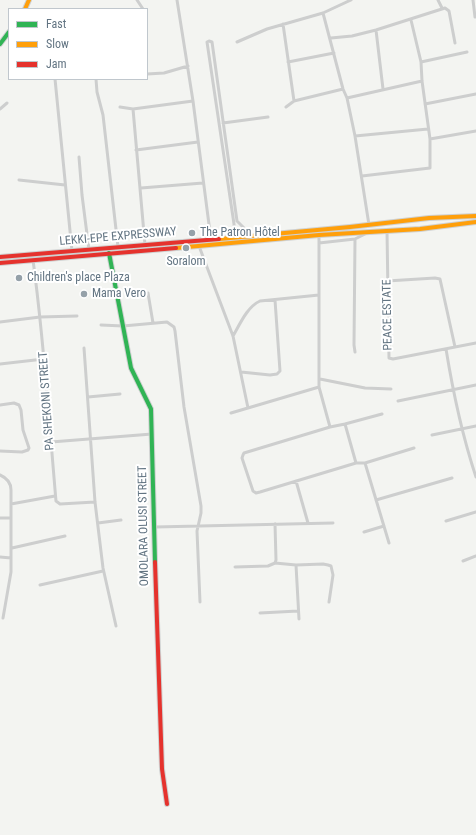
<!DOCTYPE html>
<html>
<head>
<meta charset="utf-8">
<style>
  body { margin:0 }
  #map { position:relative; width:476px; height:835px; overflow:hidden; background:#f3f4f1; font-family:"Roboto Condensed",sans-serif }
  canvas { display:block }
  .legend { position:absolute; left:8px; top:8px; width:140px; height:72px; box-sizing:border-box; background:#fff; border:1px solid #c0c7cd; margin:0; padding:5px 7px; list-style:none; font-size:12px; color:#627482 }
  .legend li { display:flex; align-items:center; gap:8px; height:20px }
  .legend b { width:20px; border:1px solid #c0c7cd }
</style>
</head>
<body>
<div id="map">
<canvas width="476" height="835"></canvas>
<ul class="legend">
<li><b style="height:5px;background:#30b455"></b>Fast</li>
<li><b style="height:5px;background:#ff9f0a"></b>Slow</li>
<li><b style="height:5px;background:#e5322d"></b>Jam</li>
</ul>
</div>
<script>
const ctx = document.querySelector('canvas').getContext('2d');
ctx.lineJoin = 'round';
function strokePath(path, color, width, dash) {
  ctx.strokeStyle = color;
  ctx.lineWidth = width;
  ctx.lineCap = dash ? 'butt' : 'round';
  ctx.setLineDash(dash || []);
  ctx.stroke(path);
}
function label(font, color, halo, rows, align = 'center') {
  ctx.font = font + ' "Roboto Condensed",sans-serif';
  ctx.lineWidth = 4;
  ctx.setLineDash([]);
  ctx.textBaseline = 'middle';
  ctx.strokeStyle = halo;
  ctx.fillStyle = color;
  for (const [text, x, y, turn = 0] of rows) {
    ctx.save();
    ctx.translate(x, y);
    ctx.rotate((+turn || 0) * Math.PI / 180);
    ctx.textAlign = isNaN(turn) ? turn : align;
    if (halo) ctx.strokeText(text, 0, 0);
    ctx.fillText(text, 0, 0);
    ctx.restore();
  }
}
const fast = new Path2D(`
  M0 44 9 32
  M109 253 131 368 151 409 155 562`);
const slow = new Path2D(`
  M25 9 29 0
  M219 239 350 227 429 218 476 216
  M176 248 319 235 420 229 476 222`);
const jam = new Path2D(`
  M0 257 219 239
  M0 263 176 248
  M155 562 162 769 167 804`);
strokePath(fast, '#cfd1d1', 6);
strokePath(slow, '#cfd1d1', 6);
strokePath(jam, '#cfd1d1', 6);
strokePath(new Path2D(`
  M137 0 143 9
  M177 0 193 101 211 240
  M438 0 442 8
  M473 0 475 17
  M323 13 343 89 347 98 355 136 369 225
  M283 24 294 101
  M376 30 383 89
  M331 38 352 36 376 30 445 8 449 11 455 43
  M237 42 267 29 323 13 351 0
  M288 62 334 53
  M421 62 467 52
  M147 74 164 73 188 66
  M55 79 72 251
  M96 79 97 92 103 115 118 247
  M347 98 422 81
  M425 104 476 94
  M120 107 133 109 145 245
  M286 107 294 101 343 89
  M0 109 7 103
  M133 109 193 101
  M223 123 268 117
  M355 136 428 129
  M430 139 476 131
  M136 150 198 142
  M79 157 82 195 89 250
  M362 176 430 168V139L422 81 421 62 411 20
  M19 180 65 185
  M141 188 203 183
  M387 231 389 358 393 359 476 343
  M319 235V387L330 427 345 424 356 463H365L389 543
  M235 238 234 224 207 42 209 41 212 42 237 221 252 236
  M319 243 355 239
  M199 246 233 336 248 408
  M33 260C44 340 49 421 56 501L60 504 95 502
  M387 281 435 278 440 279 455 347
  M148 293 153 323
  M0 322 40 317 77 316
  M101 325 123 326 167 322 174 327 175 331 184 407 201 506V513L197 531 200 602
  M233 336C240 324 247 307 260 301L319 295
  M84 348 95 502 103 568 116 626
  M446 349C453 392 462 435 476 477
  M355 352 354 345 355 239 365 234
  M0 364 44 359
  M241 372 270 375 277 374 280 371 275 300
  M320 379 365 388 391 389
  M88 397 120 394
  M398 401 476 385
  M0 405 14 403 19 405 21 410 23 430 29 448 28 450 22 452 0 451
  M231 413 319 387
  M345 424 382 414
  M330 427 244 453 243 455 242 458 253 491 256 493 260 492 356 463
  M432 435 476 426
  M51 442 152 434
  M365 463 414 448
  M0 475C7 478 11 482 11 490V572L3 618
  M296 481 308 523
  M376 500 452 478
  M11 504 55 496
  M0 518H11
  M446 521 476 512
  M98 523 121 520
  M155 527 333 523
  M364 532 384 526
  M12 548 65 536
  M0 557 11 558
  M463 561 476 556
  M275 563 296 565 323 564 328 565 331 566 333 575 329 602
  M296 565 299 619
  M235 567 268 566 275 563 276 560 275 524
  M40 585 103 571
  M260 613 298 611`), '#cdcece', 3);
strokePath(fast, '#30b455', 4);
strokePath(slow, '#ff9f0a', 4);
strokePath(jam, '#e5322d', 4);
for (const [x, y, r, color] of [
  [192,233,4,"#95a1a9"],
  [186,248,4,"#95a1a9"],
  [19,278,4,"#95a1a9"],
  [84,294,4,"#95a1a9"]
]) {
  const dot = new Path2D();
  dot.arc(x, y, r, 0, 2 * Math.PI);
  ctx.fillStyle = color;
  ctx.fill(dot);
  strokePath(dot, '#fff', 1.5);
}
label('12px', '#627482', '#fff', [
  ["The Patron Hôtel",200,233],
  ["Soralom",186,262,"center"],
  ["Children's place Plaza",27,278],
  ["Mama Vero",92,294]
], 'left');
label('12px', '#627482', '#fff', [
  ["LEKKI-EPE EXPRESSWAY",118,237,-5],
  ["PEACE ESTATE",388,315,-91],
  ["PA SHEKONI STREET",47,401,-94],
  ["OMOLARA OLUSI STREET",144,526,-91]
]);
</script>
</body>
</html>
